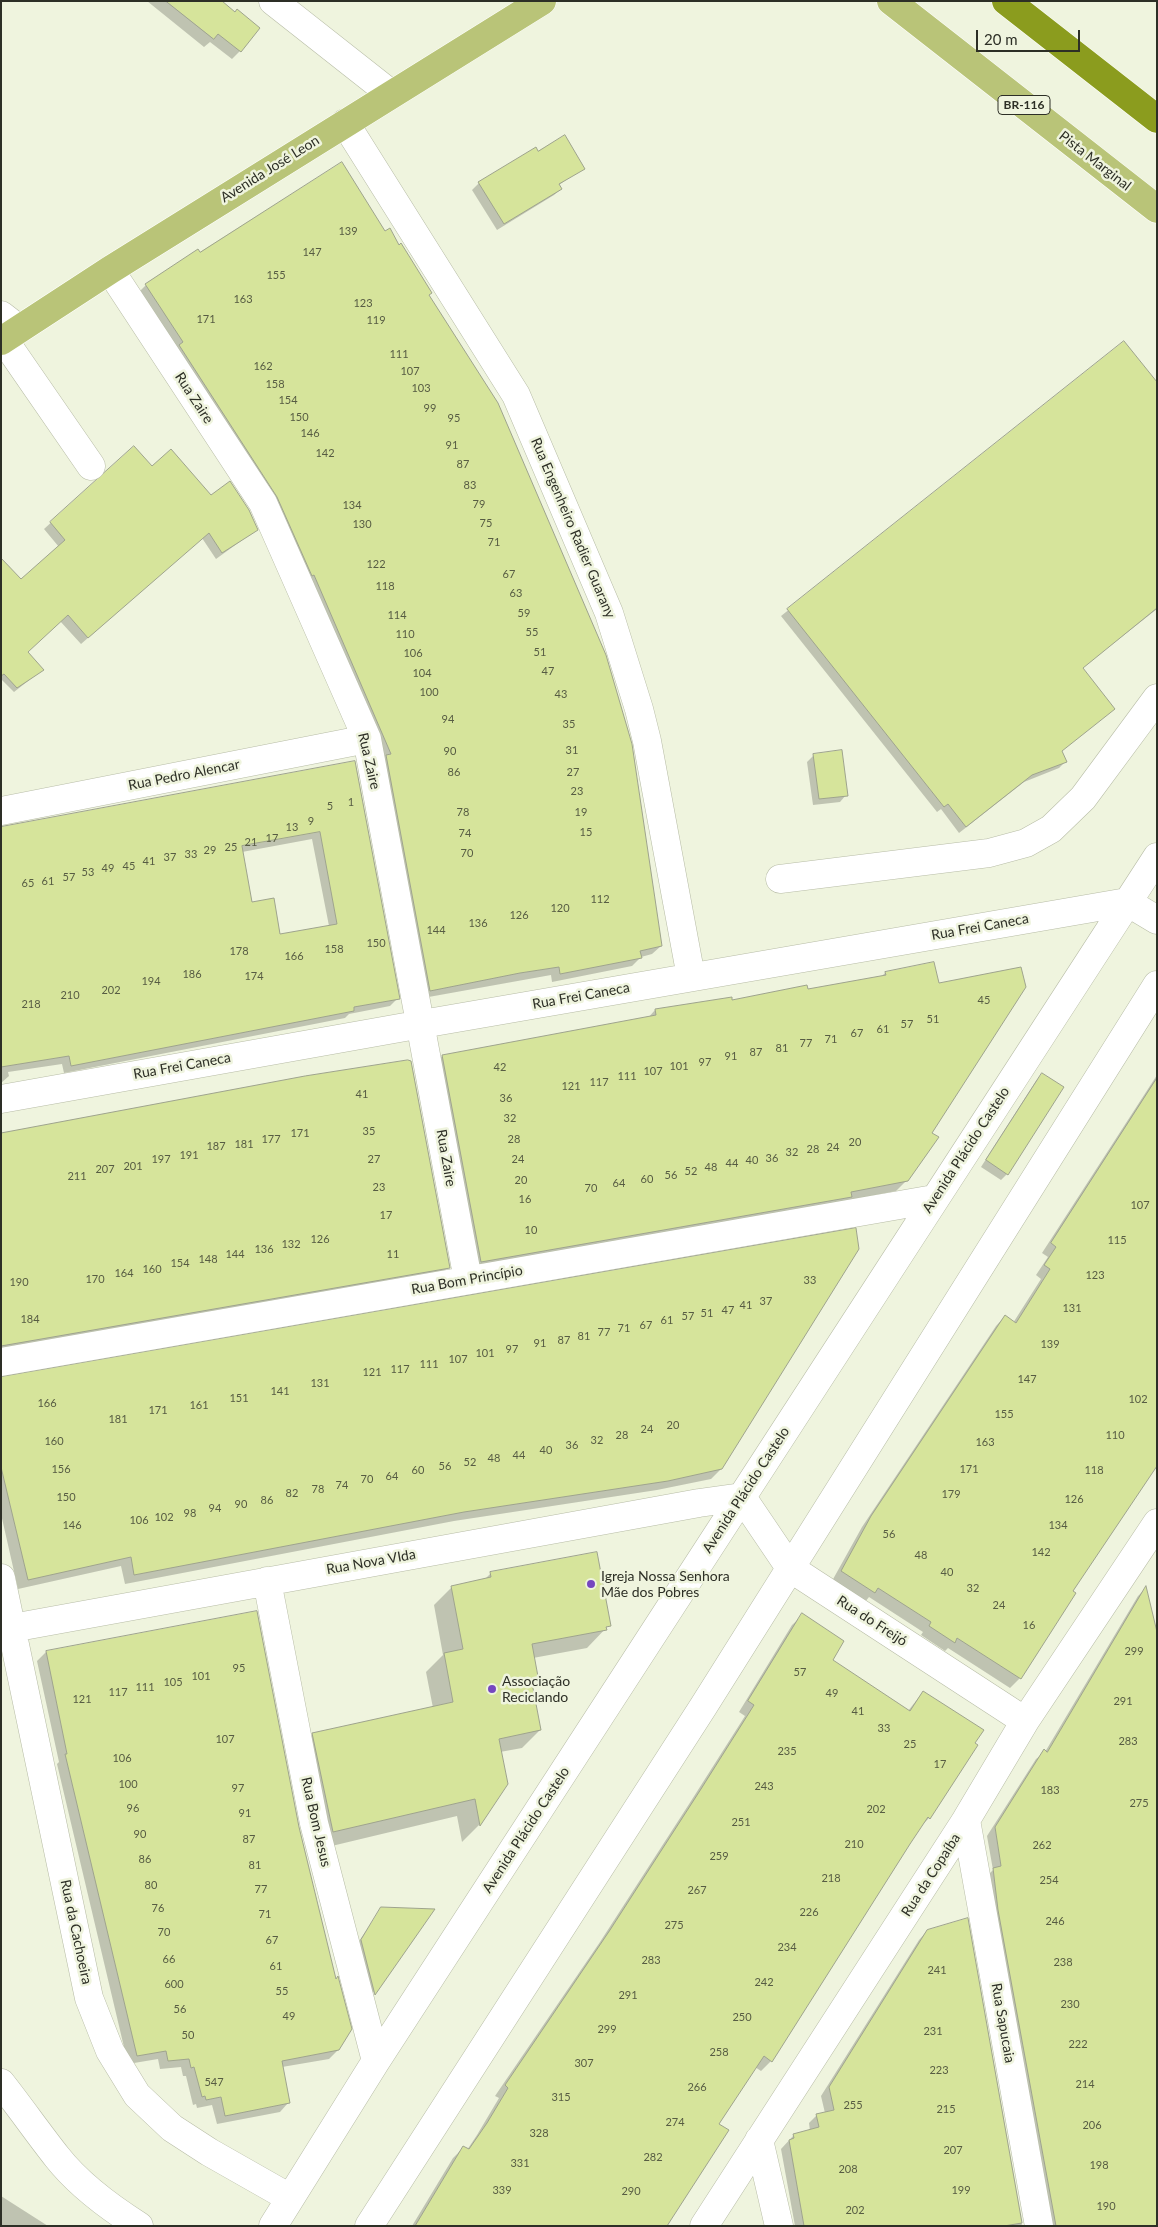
<!DOCTYPE html>
<html>
<head>
<meta charset="utf-8">
<style>
  body { margin:0 }
  #map { position:relative; width:1158px; height:2227px; overflow:hidden; background:#eff4de; font-family:Lato,sans-serif }
  canvas { display:block }
  .frame { position:absolute; inset:0; border:2px solid #2d2f26; pointer-events:none }
  .scale { position:absolute; left:976px; top:30px; width:104px; height:22px; box-sizing:border-box; border:2px solid #2d2f26; border-top:0; padding-left:6px; font-size:15px; line-height:18px; white-space:nowrap; color:#2d2f26; -webkit-text-stroke:4px #eff4de; paint-order:stroke }
</style>
</head>
<body>
<div id="map">
<canvas width="1158" height="2227"></canvas>
<div class="frame"></div>
<div class="scale">20 m</div>
</div>
<script>
const ctx = document.querySelector('canvas').getContext('2d');
ctx.lineJoin = 'round';
function fillPath(path, color) {
  ctx.fillStyle = color;
  ctx.fill(path, 'evenodd');
}
function strokePath(path, color, width, dash) {
  ctx.strokeStyle = color;
  ctx.lineWidth = width;
  ctx.lineCap = dash ? 'butt' : 'round';
  ctx.setLineDash(dash || []);
  ctx.stroke(path);
}
function label(font, color, halo, rows, align = 'center') {
  ctx.font = font + ' Lato,sans-serif';
  ctx.lineWidth = 5;
  ctx.setLineDash([]);
  ctx.textBaseline = 'middle';
  ctx.strokeStyle = halo;
  ctx.fillStyle = color;
  for (const [text, x, y, turn = 0] of rows) {
    ctx.save();
    ctx.translate(x, y);
    ctx.rotate((+turn || 0) * Math.PI / 180);
    ctx.textAlign = isNaN(turn) ? turn : align;
    if (halo) ctx.strokeText(text, 0, 0);
    ctx.fillText(text, 0, 0);
    ctx.restore();
  }
}
fillPath(new Path2D(`
  M147 1H220L240 51 232 59 210 42 204 47Z
  M538 153 583 168 559 185 561 189 554 195 497 230 472 190 479 183Z
  M385 233 428 295 661 946 652 954 641 957 632 966 552 982 551 975 423 998 378 764 306 582 138 293 146 285 199 254Z
  M1124 343 1157 384V609L1082 668 1061 752 1066 761 1059 768 1024 782 959 833 941 809 937 812 781 616Z
  M134 447 152 468 210 497 256 530 216 559 202 538 81 644 60 621 26 652 42 670 14 692 1 679V559L21 580 59 547 44 529Z
  M814 755 846 795 840 802 813 805 807 762Z
  M354 762 398 998 390 1006 349 1014 345 1018 64 1073 62 1064 8 1072 9 1076 1 1083V829ZM312 839 329 926 279 936 251 903 242 852Z
  M885 973 938 985 931 1133 907 1180 896 1191 470 1273 432 1067 442 1056 648 1018 655 1010 807 991 881 977Z
  M1043 1074 1007 1174 1001 1180 981 1167 1036 1081Z
  M1157 1075V1463L1071 1592 1074 1593 1020 1678 1010 1688 948 1648 945 1651 921 1635 923 1632 869 1597 865 1602 832 1581 862 1527 996 1326 1005 1316 1013 1323 1041 1279 1036 1275 1048 1257 1042 1253Z
  M1 1135 448 1267 439 1277 1 1353Z
  M1 1378 721 1469 711 1479 657 1490 454 1521 125 1584 121 1566 18 1589 1 1514Z
  M491 1573 609 1625 587 1648 533 1658 537 1681 531 1687 540 1730 522 1748 500 1752 507 1784 479 1825 462 1842 457 1816 315 1850 295 1752 313 1734 433 1708 426 1672 443 1655 434 1605 452 1587 484 1580Z
  M1145 1589 1157 2226H1046L986 1877 993 1870 987 1836 1036 1759 1045 1752 1138 1596Z
  M803 1615 831 1660 908 1711 923 1692 929 1818 920 1827 771 2061 761 2071 755 2067 717 2124 666 2226H412L453 2158 463 2148 467 2150 477 2135 499 2098 495 2096 600 1942 691 1801 745 1716 739 1712 792 1625Z
  M46 1652 338 2050 329 2059 282 2067 288 2103 280 2112 217 2124 212 2105 197 2108 196 2104 193 2105 186 2076H183L181 2067 160 2069 158 2059 128 2064 57 1764 59 1762 37 1661Z
  M382 1908 433 1910 368 2000 355 1947Z
  M967 1920 1022 2226H795L781 2149 794 2135 810 2131 809 2123 817 2115 825 2113 821 2096 919 1940 927 1931Z
  M1 2196 48 2226H1Z`), '#0003');
const building = new Path2D(`
  M166 1H222L235 12 237 9 260 28 241 52 218 34 214 39Z
  M565 135 585 169 559 184 562 189 504 224 478 182 536 147 538 151Z
  M342 162 385 231 390 228 399 245 401 243 432 293 429 295 498 403 606 655 632 744 662 946 640 951 642 958 560 974 559 967 520 973 430 991 386 755 391 754 314 575 312 576 277 497 179 345 183 342 145 284 198 249 200 252Z
  M1124 341 1157 382V608L1083 668 1115 709 1062 751 1067 762 1032 775 966 827 948 804 944 807 787 609Z
  M134 446 152 466 171 449 211 495 230 481 249 510 258 530 222 553 209 533 88 638 68 615 28 652 44 670 17 688 4 674 1 676V558L21 579 65 540 50 522Z
  M842 750 848 796 819 799 813 754Z
  M355 761 400 999 354 1007V1011L71 1066 69 1056 1 1067V827ZM320 832 337 924 280 934 274 898 252 902 242 846Z
  M934 962 939 983 1021 967 1026 987 932 1133 939 1137 908 1181 851 1192 852 1197 481 1262 442 1055 656 1015 655 1009 732 997V1000L807 985 808 989 886 975 885 972Z
  M408 1060 411 1061 450 1268 1 1346V1133L305 1076Z
  M1042 1073 1064 1087 1008 1175 986 1160Z
  M1157 1078V1466L1073 1591 1076 1593 1021 1679 957 1638 955 1643 929 1626 931 1622 878 1588 875 1593 841 1571 871 1516 1005 1315 1016 1323 1050 1269 1044 1265 1056 1247 1051 1243Z
  M856 1228 859 1249 722 1469 668 1481 464 1512 134 1575 131 1557 28 1580 1 1467V1377Z
  M597 1552 611 1626 606 1627 607 1630 532 1644 539 1682 532 1683 541 1730 499 1739 508 1784 480 1826 475 1799 333 1832 312 1733 453 1702 444 1653 463 1649 451 1586 491 1577 490 1572Z
  M1146 1586 1157 1632V2226H1056L998 1910 993 1868 1001 1866 995 1827 1044 1749 1047 1752Z
  M257 1611 299 1827 336 1979 338 1976 352 2029 339 2050 282 2061 290 2103 225 2116 221 2097 206 2100 205 2096 202 2097 194 2067 191 2068 189 2059 168 2061 166 2051 137 2056 65 1754H67L46 1651Z
  M802 1613 844 1641 833 1660 910 1711 923 1691 984 1730 975 1743 978 1745 930 1819 928 1817 910 1844 772 2062 764 2056 719 2124 729 2130 667 2226H415L463 2146 469 2149 487 2123 508 2088 505 2085 610 1930 701 1789 754 1705 748 1701Z
  M381 1907 435 1909 375 1995 361 1940Z
  M968 1918 1022 2223 1004 2226H804L789 2140 794 2138 793 2134 819 2127 816 2114 834 2110 829 2087 927 1930Z`);
fillPath(building, '#d6e49b');
strokePath(building, '#9ea38d', 1);
const minor = new Path2D(`
  M273 1 391 94
  M345 123 516 395 609 613 639 709 647 741 691 977
  M110 270 263 503 367 739 468 1280
  M1 315 19 329
  M4 340 91 466
  M1 811 367 739
  M780 879 989 853 1026 843 1051 829 1083 798 1157 698
  M1 1099 422 1024 1127 902 1157 920
  M1 1362 934 1199
  M742 1497 790 1568 1025 1721
  M1 1578 89 1998 110 2051 137 2095 172 2128 209 2152 290 2198
  M267 1581 314 1823 376 2061
  M1 1630 699 1503 742 1497
  M966 1820 1039 2226
  M1 2083C20 2107 38 2133 57 2157 79 2185 109 2207 139 2226
  M759 2140 779 2226
  M273 2226 376 2061 1157 857
  M369 2226 703 1707 1157 985
  M704 2226 966 1820 1025 1721 1157 1523`);
const major = new Path2D(`
  M891 1 1157 209
  M1 341 110 270 542 1`);
const highway = new Path2D(`
  M1006 1 1157 119`);
strokePath(minor, '#b7bca6', 29);
strokePath(major, '#fff', 29);
strokePath(highway, '#fff', 29);
strokePath(minor, '#fff', 28);
strokePath(major, '#b9c478', 28);
strokePath(highway, '#8b9c1e', 28);
for (const [x, y, r, color] of [
  [591,1584,5,"#7547bf"],
  [492,1689,5,"#7547bf"]
]) {
  const dot = new Path2D();
  dot.arc(x, y, r, 0, 2 * Math.PI);
  ctx.fillStyle = color;
  ctx.fill(dot);
  strokePath(dot, '#eff4de', 2);
}
label('11px', '#575c43', null, [
  ["139",348,231],
  ["147",312,252],
  ["155",276,275],
  ["163",243,299],
  ["123",363,303],
  ["171",206,319],
  ["119",376,320],
  ["111",399,354],
  ["162",263,366],
  ["107",410,371],
  ["158",275,384],
  ["103",421,388],
  ["154",288,400],
  ["99",430,408],
  ["150",299,417],
  ["95",454,418],
  ["146",310,433],
  ["91",452,445],
  ["142",325,453],
  ["87",463,464],
  ["83",470,485],
  ["79",479,504],
  ["134",352,505],
  ["75",486,523],
  ["130",362,524],
  ["71",494,542],
  ["122",376,564],
  ["67",509,574],
  ["118",385,586],
  ["63",516,593],
  ["59",524,613],
  ["114",397,615],
  ["55",532,632],
  ["110",405,634],
  ["51",540,652],
  ["106",413,653],
  ["47",548,671],
  ["104",422,673],
  ["100",429,692],
  ["43",561,694],
  ["94",448,719],
  ["35",569,724],
  ["31",572,750],
  ["90",450,751],
  ["86",454,772],
  ["27",573,772],
  ["23",577,791],
  ["1",351,802],
  ["5",330,806],
  ["78",463,812],
  ["19",581,812],
  ["9",311,821],
  ["13",292,827],
  ["15",586,832],
  ["74",465,833],
  ["17",272,838],
  ["21",251,842],
  ["25",231,847],
  ["29",210,850],
  ["70",467,853],
  ["33",191,854],
  ["37",170,857],
  ["41",149,861],
  ["45",129,866],
  ["49",108,868],
  ["53",88,872],
  ["57",69,877],
  ["61",48,881],
  ["65",28,883],
  ["112",600,899],
  ["120",560,908],
  ["126",519,915],
  ["136",478,923],
  ["144",436,930],
  ["150",376,943],
  ["158",334,949],
  ["178",239,951],
  ["166",294,956],
  ["186",192,974],
  ["174",254,976],
  ["194",151,981],
  ["202",111,990],
  ["210",70,995],
  ["45",984,1000],
  ["218",31,1004],
  ["51",933,1019],
  ["57",907,1024],
  ["61",883,1029],
  ["67",857,1033],
  ["71",831,1039],
  ["77",806,1043],
  ["81",782,1048],
  ["87",756,1052],
  ["91",731,1056],
  ["97",705,1062],
  ["101",679,1066],
  ["42",500,1067],
  ["107",653,1071],
  ["111",627,1076],
  ["117",599,1082],
  ["121",571,1086],
  ["41",362,1094],
  ["36",506,1098],
  ["32",510,1118],
  ["35",369,1131],
  ["171",300,1133],
  ["177",271,1139],
  ["28",514,1139],
  ["20",855,1142],
  ["181",244,1144],
  ["187",216,1146],
  ["24",833,1147],
  ["28",813,1149],
  ["32",792,1152],
  ["191",189,1155],
  ["36",772,1158],
  ["197",161,1159],
  ["27",374,1159],
  ["24",518,1159],
  ["40",752,1160],
  ["44",732,1163],
  ["201",133,1166],
  ["48",711,1167],
  ["207",105,1169],
  ["52",691,1171],
  ["56",671,1175],
  ["211",77,1176],
  ["60",647,1179],
  ["20",521,1180],
  ["64",619,1183],
  ["23",379,1187],
  ["70",591,1188],
  ["16",525,1199],
  ["107",1140,1205],
  ["17",386,1215],
  ["10",531,1230],
  ["126",320,1239],
  ["115",1117,1240],
  ["132",291,1244],
  ["136",264,1249],
  ["144",235,1254],
  ["11",393,1254],
  ["148",208,1259],
  ["154",180,1263],
  ["160",152,1269],
  ["164",124,1273],
  ["123",1095,1275],
  ["170",95,1279],
  ["33",810,1280],
  ["190",19,1282],
  ["37",766,1301],
  ["41",746,1305],
  ["131",1072,1308],
  ["47",728,1310],
  ["51",707,1313],
  ["57",688,1316],
  ["184",30,1319],
  ["61",667,1320],
  ["67",646,1325],
  ["71",624,1328],
  ["77",604,1332],
  ["81",584,1336],
  ["87",564,1340],
  ["91",540,1343],
  ["139",1050,1344],
  ["97",512,1349],
  ["101",485,1353],
  ["107",458,1359],
  ["111",429,1364],
  ["117",400,1369],
  ["121",372,1372],
  ["147",1027,1379],
  ["131",320,1383],
  ["141",280,1391],
  ["151",239,1398],
  ["102",1138,1399],
  ["166",47,1403],
  ["161",199,1405],
  ["171",158,1410],
  ["155",1004,1414],
  ["181",118,1419],
  ["20",673,1425],
  ["24",647,1429],
  ["28",622,1435],
  ["110",1115,1435],
  ["32",597,1440],
  ["160",54,1441],
  ["163",985,1442],
  ["36",572,1445],
  ["40",546,1450],
  ["44",519,1455],
  ["48",494,1458],
  ["52",470,1462],
  ["56",445,1466],
  ["156",61,1469],
  ["171",969,1469],
  ["60",418,1470],
  ["118",1094,1470],
  ["64",392,1476],
  ["70",367,1479],
  ["74",342,1485],
  ["78",318,1489],
  ["82",292,1493],
  ["179",951,1494],
  ["150",66,1497],
  ["126",1074,1499],
  ["86",267,1500],
  ["90",241,1504],
  ["94",215,1508],
  ["98",190,1513],
  ["102",164,1517],
  ["106",139,1520],
  ["146",72,1525],
  ["134",1058,1525],
  ["56",889,1534],
  ["142",1041,1552],
  ["48",921,1555],
  ["40",947,1572],
  ["32",973,1588],
  ["24",999,1605],
  ["16",1029,1625],
  ["299",1134,1651],
  ["95",239,1668],
  ["57",800,1672],
  ["101",201,1676],
  ["105",173,1682],
  ["111",145,1687],
  ["117",118,1692],
  ["49",832,1693],
  ["121",82,1699],
  ["291",1123,1701],
  ["41",858,1711],
  ["33",884,1728],
  ["107",225,1739],
  ["283",1128,1741],
  ["25",910,1744],
  ["235",787,1751],
  ["106",122,1758],
  ["17",940,1764],
  ["100",128,1784],
  ["243",764,1786],
  ["97",238,1788],
  ["183",1050,1790],
  ["275",1139,1803],
  ["96",133,1808],
  ["202",876,1809],
  ["91",245,1813],
  ["251",741,1822],
  ["90",140,1834],
  ["87",249,1839],
  ["210",854,1844],
  ["262",1042,1845],
  ["259",719,1856],
  ["86",145,1859],
  ["81",255,1865],
  ["218",831,1878],
  ["254",1049,1880],
  ["80",151,1885],
  ["77",261,1889],
  ["267",697,1890],
  ["76",158,1908],
  ["226",809,1912],
  ["71",265,1914],
  ["246",1055,1921],
  ["275",674,1925],
  ["70",164,1932],
  ["67",272,1940],
  ["234",787,1947],
  ["66",169,1959],
  ["283",651,1960],
  ["238",1063,1962],
  ["61",276,1966],
  ["241",937,1970],
  ["242",764,1982],
  ["600",174,1984],
  ["55",282,1991],
  ["291",628,1995],
  ["230",1070,2004],
  ["56",180,2009],
  ["49",289,2016],
  ["250",742,2017],
  ["299",607,2029],
  ["231",933,2031],
  ["50",188,2035],
  ["222",1078,2044],
  ["258",719,2052],
  ["307",584,2063],
  ["223",939,2070],
  ["547",214,2082],
  ["214",1085,2084],
  ["266",697,2087],
  ["315",561,2097],
  ["255",853,2105],
  ["215",946,2109],
  ["274",675,2122],
  ["206",1092,2125],
  ["328",539,2133],
  ["207",953,2150],
  ["282",653,2157],
  ["331",520,2163],
  ["198",1099,2165],
  ["208",848,2169],
  ["339",502,2190],
  ["199",961,2190],
  ["290",631,2191],
  ["190",1106,2206],
  ["202",855,2210]
]);
for (const [x, y, w] of [
  [1024,105,52]
]) {
  const box = new Path2D();
  box.roundRect(x - w / 2, y - 9.5, w, 19, 4);
  ctx.fillStyle = '#eff4de';
  ctx.fill(box);
  strokePath(box, '#2d2f26', 1);
}
label('bold 12px', '#2d2f26', null, [
  ["BR-116",1024,105]
]);
label('14px', '#2d2f26', '#eff4de', [
  ["Pista Marginal",1095,161,38],
  ["Avenida José Leon",270,169,-32],
  ["Rua Zaire",194,398,57],
  ["Rua Engenheiro Radier Guarany",573,528,67],
  ["Rua Zaire",369,761,77],
  ["Rua Pedro Alencar",184,775,-11],
  ["Rua Frei Caneca",980,927,-10],
  ["Rua Frei Caneca",581,996,-10],
  ["Rua Frei Caneca",182,1066,-10],
  ["Avenida Plácido Castelo",966,1150,-57],
  ["Rua Zaire",446,1158,80],
  ["Rua Bom Princípio",467,1280,-10],
  ["Avenida Plácido Castelo",746,1490,-57],
  ["Rua Nova VIda",371,1562,-10],
  ["Rua do Freijó",872,1621,33],
  ["Rua Bom Jesus",316,1822,77],
  ["Avenida Plácido Castelo",526,1830,-57],
  ["Rua da Copaíba",931,1875,-57],
  ["Rua da Cachoeira",76,1932,78],
  ["Rua Sapucaia",1003,2023,80]
]);
label('14px', '#2d2f26', '#eff4de', [
  ["Igreja Nossa Senhora",601,1576],
  ["Mãe dos Pobres",601,1592],
  ["Associação",502,1681],
  ["Reciclando",502,1697]
], 'left');
</script>
</body>
</html>
